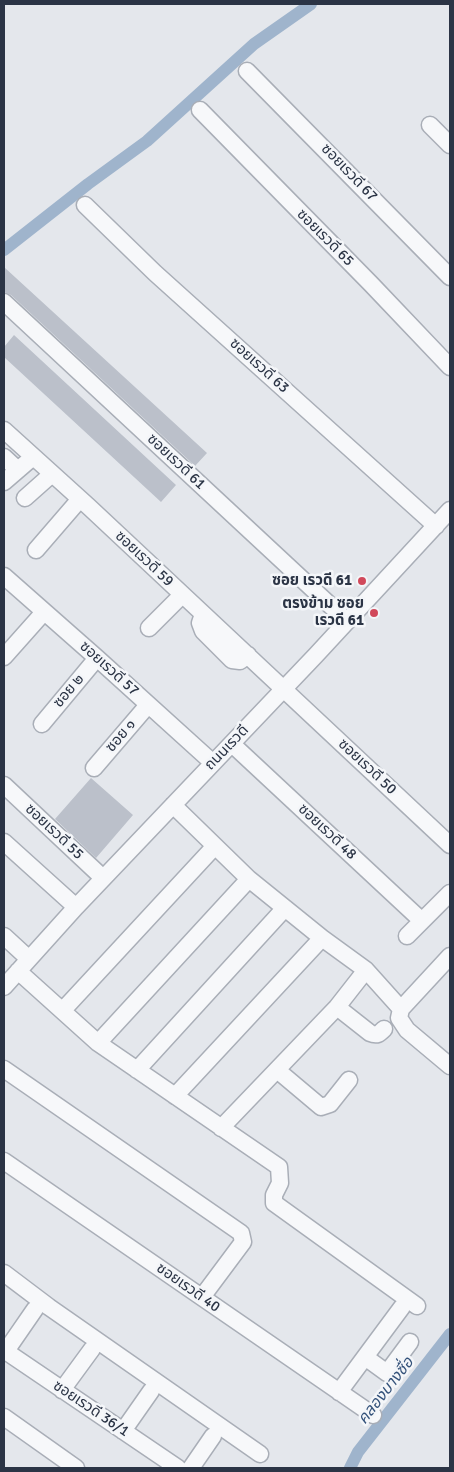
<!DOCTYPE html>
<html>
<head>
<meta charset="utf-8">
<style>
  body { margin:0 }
  #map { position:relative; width:454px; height:1472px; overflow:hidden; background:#e4e7ec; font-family:Signika,sans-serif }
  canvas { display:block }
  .frame { position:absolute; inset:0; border:5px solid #2b3445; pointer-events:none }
</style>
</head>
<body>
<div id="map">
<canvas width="454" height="1472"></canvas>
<div class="frame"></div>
</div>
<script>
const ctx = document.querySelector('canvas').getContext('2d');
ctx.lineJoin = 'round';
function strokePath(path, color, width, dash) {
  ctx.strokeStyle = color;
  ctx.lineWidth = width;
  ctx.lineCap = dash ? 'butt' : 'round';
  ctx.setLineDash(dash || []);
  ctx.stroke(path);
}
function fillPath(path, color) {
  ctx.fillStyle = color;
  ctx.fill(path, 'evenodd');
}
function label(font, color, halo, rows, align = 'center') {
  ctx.font = font + ' Signika,"Noto Sans Thai",sans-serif';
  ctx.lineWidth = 5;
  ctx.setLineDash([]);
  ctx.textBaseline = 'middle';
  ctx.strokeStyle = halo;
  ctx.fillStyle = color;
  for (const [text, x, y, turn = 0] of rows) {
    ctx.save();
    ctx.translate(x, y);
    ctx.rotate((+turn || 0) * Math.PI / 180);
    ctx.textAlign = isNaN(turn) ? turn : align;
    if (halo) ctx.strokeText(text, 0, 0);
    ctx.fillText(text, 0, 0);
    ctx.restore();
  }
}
strokePath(new Path2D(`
  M4 250 88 184 147 141 254 44 311 4
  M350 1468 358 1452 450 1334`), '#9fb4cc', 12);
fillPath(new Path2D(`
  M4 267 207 453 195 466 11 295 4 292Z
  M14 335 176 485 161 502 4 357V347Z
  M91 778 133 815 96 858 55 819Z`), '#bbc0ca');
const minor = new Path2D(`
  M247 71 450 277
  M200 110 371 284 450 367
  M430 125 450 145
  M85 205 155 273 436 526
  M4 302 347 621
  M4 430 88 506 450 845
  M4 457 18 470
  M4 482 33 457
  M25 498 52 474
  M36 550 80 499
  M4 576 97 658 213 763
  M203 614 200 623 203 631 232 660 240 661 248 655
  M149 628 182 595
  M4 657 44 612
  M42 724 97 658
  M232 744 422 921
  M94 768 148 705
  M4 785 103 878
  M173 805 249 879 322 938 366 970 401 1009
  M4 842 76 907
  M4 936 29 959
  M407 936 450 893
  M450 956 401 1009 399 1018 407 1030 450 1066
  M18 971 98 1043 279 1167 280 1183 274 1195V1203L417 1306
  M4 987 76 907 316 655 450 510
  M337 1007 370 1033C377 1036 379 1034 384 1029
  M63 1010 215 846
  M98 1043 249 879
  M4 1069 241 1233 243 1242 202 1297
  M137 1070 285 908
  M277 1070 321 1107 330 1104 349 1080
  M175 1096 322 938
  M221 1128 337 1007 366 970
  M4 1161 373 1415
  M4 1273 49 1307 260 1454
  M4 1350 178 1468
  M6 1351 35 1309
  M365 1357 387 1373 410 1342
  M62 1390 92 1349
  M339 1392 402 1307
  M4 1417 76 1468
  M123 1431 151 1391
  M191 1468 213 1436`);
strokePath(minor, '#a9aeb7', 19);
strokePath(minor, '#f7f8fa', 16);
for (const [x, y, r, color] of [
  [362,581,5,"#d1495b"],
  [374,613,5,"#d1495b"]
]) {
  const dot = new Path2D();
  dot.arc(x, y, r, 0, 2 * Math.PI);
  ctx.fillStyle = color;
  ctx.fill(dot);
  strokePath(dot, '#f4f6f9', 2);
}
label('15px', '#2b3445', '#f4f6f9', [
  ["ซอยเรวดี 67",349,173,46],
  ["ซอยเรวดี 65",325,238,45],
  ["ซอยเรวดี 63",259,366,42],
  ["ซอยเรวดี 61",176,462,43],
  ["ซอยเรวดี 59",144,559,43],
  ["ซอยเรวดี 57",109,669,42],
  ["ซอย ๒",69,691,-50],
  ["ซอย ๑",121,736,-50],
  ["ถนนเรวดี",227,748,-46],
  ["ซอยเรวดี 50",367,767,43],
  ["ซอยเรวดี 55",54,832,43],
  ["ซอยเรวดี 48",327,832,43],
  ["ซอยเรวดี 40",188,1288,35],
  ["ซอยเรวดี 36/1",91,1409,34]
]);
label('bold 15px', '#2b3445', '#f4f6f9', [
  ["ซอย เรวดี 61",352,581],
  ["ตรงข้าม ซอย",364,604],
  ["เรวดี 61",364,621]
], 'right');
label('italic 16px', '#34527a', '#f4f6f9', [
  ["คลองบางซื่อ",386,1391,-52]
]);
</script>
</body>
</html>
